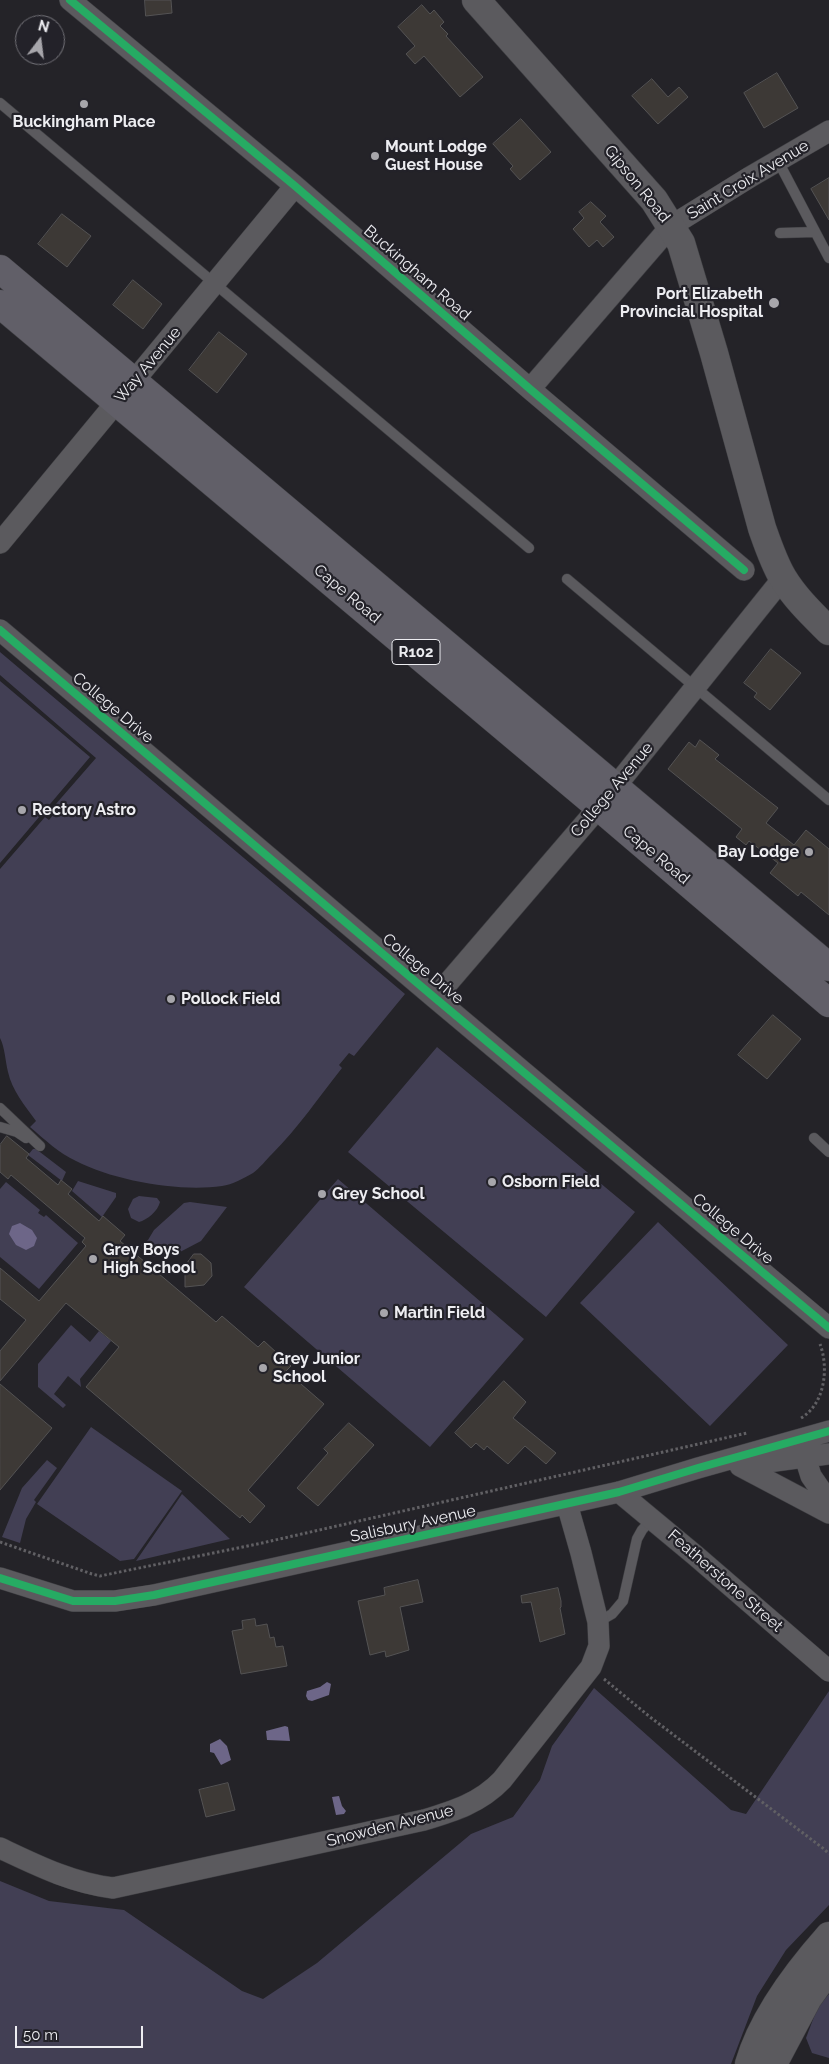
<!DOCTYPE html>
<html>
<head>
<meta charset="utf-8">
<style>
  body { margin:0 }
  #map { position:relative; width:829px; height:2064px; overflow:hidden; background:#242328; font-family:Raleway,sans-serif }
  canvas { display:block }
  .north { position:absolute; left:15px; top:15px; width:50px; height:50px; box-sizing:border-box; background:#232229; border:1px solid #747379; border-radius:50%; rotate:15deg; font-size:14px; font-weight:700; line-height:20px; text-align:center; color:#ededf1 }
  .north::after { content:''; display:block; margin:auto; width:18px; height:22px; background:#a7a6ab; clip-path:polygon(50% 0,100% 100%,50% 72%,0 100%) }
  .scale { position:absolute; left:15px; top:2026px; width:128px; height:22px; box-sizing:border-box; border:2px solid #ededf1; border-top:0; padding-left:6px; font-size:15px; line-height:18px; white-space:nowrap; color:#ededf1; -webkit-text-stroke:4px #232229; paint-order:stroke }
</style>
</head>
<body>
<div id="map">
<canvas width="829" height="2064"></canvas>
<div class="north">N</div>
<div class="scale">50 m</div>
</div>
<script>
const ctx = document.querySelector('canvas').getContext('2d');
ctx.lineJoin = 'round';
function fillPath(path, color) {
  ctx.fillStyle = color;
  ctx.fill(path, 'evenodd');
}
function strokePath(path, color, width, dash) {
  ctx.strokeStyle = color;
  ctx.lineWidth = width;
  ctx.lineCap = dash ? 'butt' : 'round';
  ctx.setLineDash(dash || []);
  ctx.stroke(path);
}
function label(font, color, halo, rows, align = 'center') {
  ctx.font = font + ' Raleway,sans-serif';
  ctx.lineWidth = 4.5;
  ctx.setLineDash([]);
  ctx.textBaseline = 'middle';
  ctx.strokeStyle = halo;
  ctx.fillStyle = color;
  for (const [text, x, y, turn = 0] of rows) {
    ctx.save();
    ctx.translate(x, y);
    ctx.rotate((+turn || 0) * Math.PI / 180);
    ctx.textAlign = isNaN(turn) ? turn : align;
    if (halo) ctx.strokeText(text, 0, 0);
    ctx.fillText(text, 0, 0);
    ctx.restore();
  }
}
fillPath(new Path2D(`
  M0 652 405 994 354 1056 349 1053 339 1065 342 1068C319 1097 298 1128 272 1154 266 1160 260 1168 253 1173 244 1178 232 1185 222 1186 179 1192 115 1181 76 1161 59 1153 45 1140 30 1127L36 1121C25 1106 12 1090 8 1072 5 1060 5 1048 0 1038V869L45 817 49 820 59 808 55 805 96 758 0 675Z
  M0 681 90 757 0 863Z
  M437 1047 635 1212 546 1317 348 1152Z
  M33 1149H36L66 1172 62 1181 28 1155Z
  M338 1179 524 1339 430 1447 244 1287Z
  M78 1181 116 1193V1197L102 1217 72 1191Z
  M6 1182 40 1210 38 1213 44 1217 46 1215 78 1243 39 1289 0 1257V1189Z
  M139 1196 157 1198 160 1202C158 1211 147 1220 139 1222L131 1218 128 1209 133 1199Z
  M190 1202 227 1207 201 1241 180 1252 159 1257 152 1256 141 1245 148 1240 154 1230 184 1203Z
  M658 1222 788 1345 710 1426 580 1303Z
  M71 1325 90 1342 99 1331 111 1341 80 1379 81 1387 68 1376 54 1394 66 1405 63 1408 38 1387V1364Z
  M91 1427 182 1491 134 1559 120 1561 37 1504Z
  M47 1460 57 1468 34 1500 36 1502 26 1519 20 1543 2 1537 22 1488Z
  M182 1494 230 1539 136 1561Z
  M594 1688 731 1810 746 1814 829 1691V1905L786 1950 757 1996 731 2064H0V1881L49 1901 124 1910 242 1991 263 1999 317 1963 471 1834 513 1817 540 1780 552 1746Z
  M829 1994V2058L812 2053 806 2038 818 2006Z`), '#423f54');
fillPath(new Path2D(`
  M20 1223 32 1230 37 1238 34 1246 26 1250 16 1245 9 1234 12 1226Z
  M327 1682 331 1684 329 1695 312 1701 308 1700 306 1696 307 1691 320 1687Z
  M285 1726 288 1727 290 1741 267 1740 266 1731Z
  M220 1739 227 1746 231 1760 221 1765 214 1753 210 1752V1744Z
  M339 1796 342 1806 346 1811 344 1814 336 1815 332 1797Z`), '#6d6688');
const building = new Path2D(`
  M145 0H171L172 13 146 16Z
  M422 5 430 14 434 10 444 22 440 26 448 34 446 36 483 77 460 97 424 56 415 64 406 54 415 46 398 27Z
  M777 73 798 108 764 128 744 93Z
  M652 79 668 97 679 87 688 97 658 124 632 96Z
  M521 119 551 152 520 180 510 169 513 166 493 144Z
  M829 178V220L811 189Z
  M591 202 606 216 600 222 614 237 603 247 597 240 589 247 573 229 584 218 579 212Z
  M62 214 91 236 67 267 38 244Z
  M133 280 162 304 143 329 113 305Z
  M219 332 247 354 217 393 189 370Z
  M771 649 801 673 770 710 754 697 757 693 744 683Z
  M700 740 719 755 715 759 778 808 766 823 794 845 806 830 829 849V915L801 892 798 896 770 873 778 863 749 841 746 845 736 837 742 829 668 769 689 742 695 747Z
  M773 1015 801 1039 767 1079 738 1055Z
  M7 1136 29 1154 26 1158 58 1185 61 1180 72 1189 68 1194 99 1221 103 1216 125 1235 120 1241 216 1322 222 1316 258 1347 264 1341 291 1366 286 1371 324 1404 248 1490 265 1506 250 1523 242 1515 240 1518 86 1387 119 1347 66 1303 0 1381V1351L26 1320 0 1299V1268L39 1301 86 1246 82 1242 85 1238 11 1175 8 1179 0 1172V1145Z
  M194 1254H201L211 1263 212 1276 204 1285 185 1287V1266Z
  M504 1381 526 1402 513 1418 556 1453 546 1464 525 1446 508 1464 487 1446 484 1450 476 1443 471 1448 455 1433Z
  M0 1384 52 1428 0 1490Z
  M349 1423 374 1445 318 1506 297 1488 328 1453 324 1449Z
  M418 1580 423 1602 400 1607 409 1650 386 1657 385 1651 370 1655 358 1601 385 1595 384 1588Z
  M558 1588 561 1601V1607L560 1608 565 1634 540 1642 531 1602 522 1603 521 1596Z
  M255 1619 256 1626 267 1624 270 1638 274 1637 276 1647 283 1646 287 1666 241 1674 232 1631 243 1629 242 1621Z
  M228 1783 235 1810 206 1817 199 1790Z`);
fillPath(building, '#3d3936');
strokePath(building, '#545354', 1);
const lane = new Path2D(`
  M0 103 529 548
  M778 161 829 258
  M780 233 815 232
  M567 579 829 800
  M0 1108 40 1146
  M0 1127 17 1132 26 1138
  M814 1138 829 1152
  M598 1622 612 1614 623 1601 637 1539 642 1530 652 1519`);
const street = new Path2D(`
  M70 0 295 186 530 389 744 570
  M530 389 671 226 750 177 829 131
  M0 543 295 186
  M0 630 435 998 829 1328
  M435 998 599 807 783 578
  M801 1444 811 1476 829 1502
  M745 1465 829 1454
  M740 1466 829 1513
  M619 1492 696 1556 829 1671
  M0 1578 73 1601H115L154 1595 619 1492 698 1468 829 1431
  M0 1848C36 1865 72 1883 113 1888L424 1820C454 1811 480 1803 502 1780L591 1667 599 1646 598 1622 581 1553 567 1504`);
const secondary = new Path2D(`
  M476 0 654 200 681 243 714 353 762 528C768 545 774 563 783 578 795 598 813 615 829 631
  M749 2064C762 2019 798 1971 829 1936
  M773 2064 808 1998 829 1969`);
const primary = new Path2D(`
  M0 269 829 967
  M0 304 599 807 829 1003`);
strokePath(lane, '#3e3e42', 11);
strokePath(street, '#3e3e42', 22);
strokePath(secondary, '#3e3e42', 29);
strokePath(primary, '#3e3e42', 29);
strokePath(new Path2D(`
  M801 1418C825 1404 829 1368 820 1344
  M0 1542 92 1574 100 1576 262 1543 747 1433
  M604 1679 650 1717 824 1849 829 1854`), '#616064', 3, [2.5, 2.5]);
strokePath(lane, '#5b5a5e', 10);
strokePath(street, '#5b5a5e', 21);
strokePath(secondary, '#5b5a5e', 28);
strokePath(primary, '#615f68', 28);
strokePath(new Path2D(`
  M70 0 295 186 530 389 744 570
  M0 630 435 998 829 1328
  M0 1578 73 1601H115L154 1595 619 1492 698 1468 829 1431`), '#26ab63', 8);
for (const [x, y, r, color] of [
  [84,104,5,"#a7a6ab"],
  [375,156,5,"#a7a6ab"],
  [774,303,6,"#a7a6ab"],
  [22,810,5,"#a7a6ab"],
  [809,852,5,"#a7a6ab"],
  [171,999,5,"#a7a6ab"],
  [492,1182,5,"#a7a6ab"],
  [322,1194,5,"#a7a6ab"],
  [93,1259,5,"#a7a6ab"],
  [384,1313,5,"#a7a6ab"],
  [263,1368,5,"#a7a6ab"]
]) {
  const dot = new Path2D();
  dot.arc(x, y, r, 0, 2 * Math.PI);
  ctx.fillStyle = color;
  ctx.fill(dot);
  strokePath(dot, '#232229', 2);
}
for (const [x, y, w] of [
  [416,652,48]
]) {
  const box = new Path2D();
  box.roundRect(x - w / 2, y - 12.5, w, 25, 4);
  ctx.fillStyle = '#232229';
  ctx.fill(box);
  strokePath(box, '#ededf1', 1);
}
label('bold 15px', '#ededf1', null, [
  ["R102",416,652]
]);
label('bold 16px', '#ededf1', '#232229', [
  ["Buckingham Place",84,122,"center"],
  ["Mount Lodge",385,147],
  ["Guest House",385,165],
  ["Port Elizabeth",763,294,"right"],
  ["Provincial Hospital",763,312,"right"],
  ["Rectory Astro",32,810],
  ["Bay Lodge",799,852,"right"],
  ["Pollock Field",181,999],
  ["Osborn Field",502,1182],
  ["Grey School",332,1194],
  ["Grey Boys",103,1250],
  ["High School",103,1268],
  ["Martin Field",394,1313],
  ["Grey Junior",273,1359],
  ["School",273,1377]
], 'left');
label('16px', '#ededf1', '#232229', [
  ["Saint Croix Avenue",748,180,-31],
  ["Gipson Road",637,184,51],
  ["Buckingham Road",417,273,41],
  ["Way Avenue",148,365,-50],
  ["Cape Road",347,594,40],
  ["College Drive",113,708,40],
  ["College Avenue",612,790,-50],
  ["Cape Road",656,855,40],
  ["College Drive",423,969,40],
  ["College Drive",733,1229,40],
  ["Salisbury Avenue",413,1524,-12],
  ["Featherstone Street",725,1581,41],
  ["Snowden Avenue",390,1826,-14]
]);
</script>
</body>
</html>
